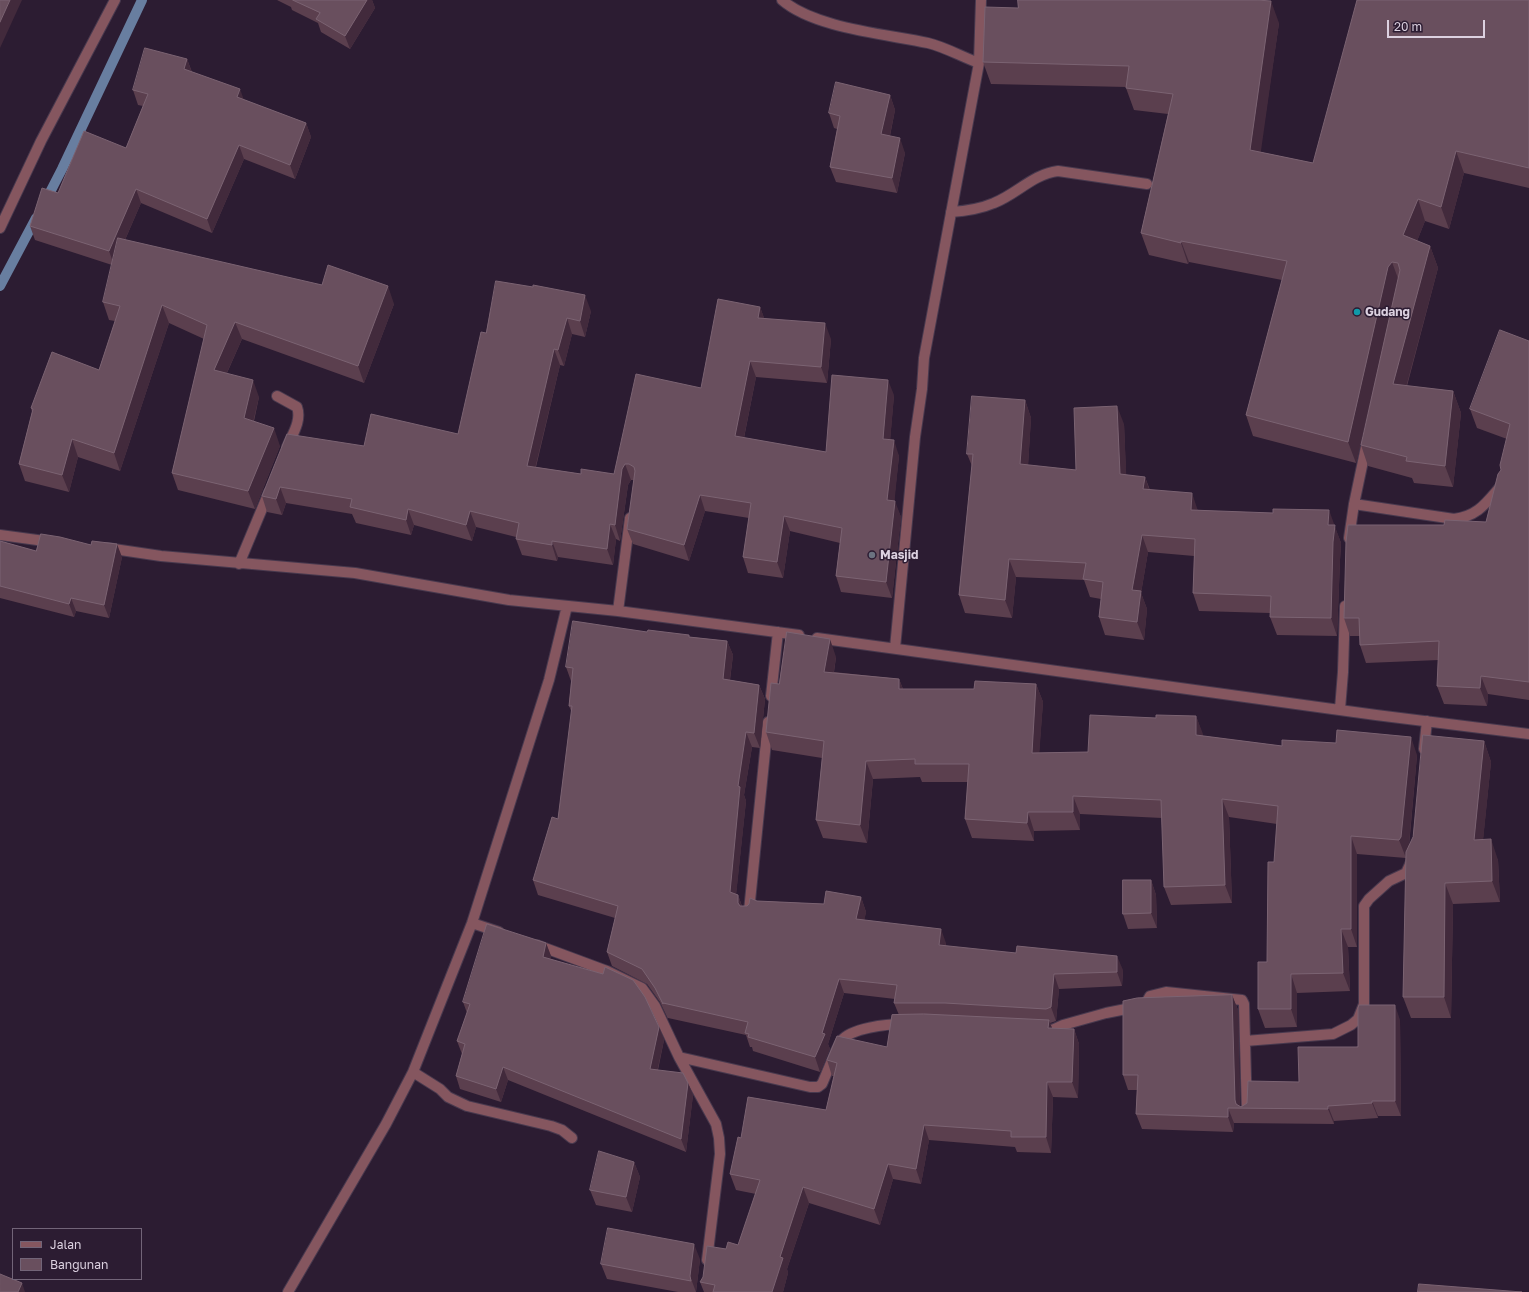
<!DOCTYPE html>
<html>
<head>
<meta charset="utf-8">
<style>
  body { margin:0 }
  #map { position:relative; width:1529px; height:1292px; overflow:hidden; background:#2c1c32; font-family:"Golos Text",sans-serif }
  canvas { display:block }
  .legend { position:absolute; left:12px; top:1228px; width:130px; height:52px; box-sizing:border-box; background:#2c1c32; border:1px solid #726478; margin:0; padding:5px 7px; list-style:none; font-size:12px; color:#dcd1e0 }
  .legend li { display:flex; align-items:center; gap:8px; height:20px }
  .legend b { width:20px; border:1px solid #726478 }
  .scale { position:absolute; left:1387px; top:20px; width:98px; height:18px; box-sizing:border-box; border:2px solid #dcd1e0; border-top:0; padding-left:5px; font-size:12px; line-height:14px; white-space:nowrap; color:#dcd1e0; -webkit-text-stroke:3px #2c1c32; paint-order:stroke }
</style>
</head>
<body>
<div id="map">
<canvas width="1529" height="1292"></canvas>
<ul class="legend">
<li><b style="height:5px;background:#85565f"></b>Jalan</li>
<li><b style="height:11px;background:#694f5e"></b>Bangunan</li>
</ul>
<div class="scale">20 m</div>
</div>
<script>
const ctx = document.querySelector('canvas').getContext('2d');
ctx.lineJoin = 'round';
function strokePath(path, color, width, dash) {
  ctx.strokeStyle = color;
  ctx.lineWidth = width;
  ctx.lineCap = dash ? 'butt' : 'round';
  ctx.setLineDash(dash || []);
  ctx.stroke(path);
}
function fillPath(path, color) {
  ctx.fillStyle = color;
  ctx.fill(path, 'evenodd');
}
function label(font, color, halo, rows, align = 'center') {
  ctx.font = font + ' "Golos Text",sans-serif';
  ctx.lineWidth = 3;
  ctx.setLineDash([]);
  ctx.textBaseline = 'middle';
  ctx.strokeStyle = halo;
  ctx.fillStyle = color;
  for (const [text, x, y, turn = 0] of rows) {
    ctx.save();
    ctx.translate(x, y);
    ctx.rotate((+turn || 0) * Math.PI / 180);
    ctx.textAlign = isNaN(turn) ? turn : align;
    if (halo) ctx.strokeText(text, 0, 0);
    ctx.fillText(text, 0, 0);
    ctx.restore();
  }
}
strokePath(new Path2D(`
  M45 202 62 169 142 0
  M0 286 36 218`), '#687ea0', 10);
const minor = new Path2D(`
  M782 0C814 28 886 34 928 43 945 47 962 57 979 63
  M951 212C966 211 980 209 994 203 1017 194 1033 174 1058 171L1147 184
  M0 228 41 141 115 0
  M277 396 297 407C302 421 292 435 287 447
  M1354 504 1454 519C1478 516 1486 503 1501 486
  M0 535 52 542
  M1349 538 1354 504 1367 442
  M107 548 161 556 355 573 509 600 618 611 799 635
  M239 564 269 492
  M618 611 630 518
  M817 638 1376 715 1529 734
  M895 648 915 437 922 389 924 358 979 63 981 0
  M771 696 778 632
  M1340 709 1343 672 1345 606
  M1424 749 1427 721
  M749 911 768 722
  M472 923 499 932
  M537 945 607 971 642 988 655 1006 679 1057 716 1124 719 1138 720 1154 707 1260
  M1042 1029 1052 1030 1063 1025 1106 1013 1136 1007 1145 1005 1150 996 1166 992 1242 1000 1244 1004 1245 1041 1333 1034 1351 1025 1358 1019 1364 1004V906L1369 899 1389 881 1406 873 1411 862
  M1245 1041 1247 1115
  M679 1057 810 1087H818L822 1084C827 1073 835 1051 841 1041 851 1028 887 1024 903 1024
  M413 1072 440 1089 448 1097 467 1106 551 1126 562 1130 572 1138
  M288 1292 386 1124 413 1072 472 923 549 680 567 606`);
strokePath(minor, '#48394e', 12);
strokePath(minor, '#85565f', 10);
fillPath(new Path2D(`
  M277 0H372L375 8 350 49 321 32 318 23 292 10 291 7Z
  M1529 0V188L1464 173 1449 229 1425 221 1417 241 1430 246 1438 268 1407 386 1453 391 1461 413 1453 487 1414 483 1412 478 1368 466 1361 445 1396 288V289L1356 463 1253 436 1246 415 1282 280 1189 262 1188 264 1149 255 1141 233 1168 114 1134 110 1126 88 1127 87 991 84 983 62 1018 8 1279 23 1260 152 1313 163Z
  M187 59 192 72 244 100 306 123 311 137 295 179 244 159 212 233 141 203 125 240 394 304 364 383 242 339 227 373 259 397 254 421 280 446 255 509 178 490 172 473 204 339 169 323 120 471 78 457 69 492 25 481 19 464 32 412 31 408 99 370 115 321 109 320 103 302 112 265 35 240 30 226 58 193 126 148 143 106 138 105 133 90Z
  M890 95 895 110 890 136 905 153 897 193 836 182 830 167 837 129 834 128 829 113Z
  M760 307 764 318 831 339 827 383 756 377 744 438 826 452 894 395 890 440 899 456 894 501 901 517 892 598 841 592 836 576 840 543 790 531 783 578 748 573 743 557 749 518 705 511 689 561 633 544 627 529 634 480H631L628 485 620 541 616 539 613 565 558 557 557 561 522 555 516 539V537L476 527 472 541 414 525 411 535 356 523 352 514 286 503 282 515 267 512 262 496 364 446 458 434 486 333 591 311 585 337 572 334 564 366 560 365 536 467 581 474H614L701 388Z
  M1529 341V700L1488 694 1487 706 1444 704 1437 686 1439 660 1366 663 1360 645V636H1350L1344 618 1444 525 1486 522 1501 470 1507 439 1477 428 1470 409Z
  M1025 400 1031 418 1028 465 1076 470 1124 424 1126 475 1145 477 1150 490 1198 510 1334 525 1341 543 1340 560 1337 636 1277 635 1270 617V613L1199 611 1193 593 1194 556 1148 552 1141 593 1147 609 1144 640 1105 635 1099 617 1101 599 1090 597 1084 580 1016 577 1012 618 965 613 959 595 972 466 967 454Z
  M0 541 36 551 122 557 109 618 76 611 74 617 0 598Z
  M647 632 727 641 733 655 730 680 759 685 765 699 760 748 752 747 744 795 746 801 736 894 738 895 742 906H747L757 901 824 904 861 897 866 912 864 920 946 943V946L1123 970 1122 986 1059 989 1056 1021 1050 1023 1052 1028 1074 1029 1079 1044 1078 1098 1053 1097 1051 1153 1017 1152 1015 1147 929 1140 921 1184 893 1179 880 1225 809 1203 787 1269 788 1273 783 1292H704L700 1282 726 1249 738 1245 756 1194 736 1190 730 1174 741 1138 826 1110 834 1076H832L827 1060 887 1047 899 1015 894 1003 895 999 844 993 828 1044 830 1049 820 1072 753 1051 752 1047H750L746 1035 668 1018V1019L660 1002 647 984 612 966 607 952 615 918 538 895 533 880 558 819 572 713 569 706 571 681 566 667Z
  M836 657 834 672 899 679 903 689H974L1036 684 1043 702 1039 753 1088 752 1156 718 1196 716 1203 736 1282 746 1417 755 1409 846 1484 741 1491 762 1483 839 1498 860 1500 902 1453 904 1451 1018H1411L1403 997 1406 858 1357 854V947H1348L1350 991 1297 993V1027L1265 1028 1258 1009 1267 962 1277 824 1229 817 1232 903 1171 905 1164 887 1162 818 1080 814V830L1034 831V841L972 838 965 819 968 782H922L920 777 873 779 867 843 823 838 816 820 822 758 772 750 766 732 779 684Z
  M1151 880 1156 895 1157 928 1128 929 1123 914Z
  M546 943 551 956 550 959 659 1027 664 1040 658 1070 688 1083 693 1095 686 1152 508 1080 501 1102 460 1089 456 1076 462 1054 457 1041 467 1013 463 1002Z
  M1232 995 1238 1010 1240 1106 1241 1107 1299 1082 1400 1020 1401 1116H1378V1118L1334 1121V1124L1234 1123 1233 1132 1142 1129 1136 1114 1137 1090H1128L1123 1075Z
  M634 1162 640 1177 632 1212 596 1205 590 1190Z
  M700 1259 696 1292H678L607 1279 601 1264Z`), '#5b3f4e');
fillPath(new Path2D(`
  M10 0H22L0 48V22Z
  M367 0H372L375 8 350 49 345 36Z
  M1271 1 1279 23 1258 172 1250 150Z
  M187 59 192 73 184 69Z
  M240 89 245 103 237 97Z
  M890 95 895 110 887 149 881 134Z
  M306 123 311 137 295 179 290 165Z
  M900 138 905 153 897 193 892 178Z
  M239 145 244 159 212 233 207 219Z
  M1456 151 1464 173 1449 229 1441 207Z
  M136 189 141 203 114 265 109 251Z
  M1418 199 1425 221 1411 256 1403 235Z
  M1181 241 1189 262 1188 264 1181 243Z
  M1430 246 1438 268 1401 406 1393 384Z
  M1392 262 1400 284 1396 289 1356 463 1348 442 1388 267Z
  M388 286 394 304 364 383 358 366Z
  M585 295 591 311 585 337 580 321Z
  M162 305 169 323 120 471 114 453Z
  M760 307 766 323 758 318Z
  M567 318 572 334 564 366 558 350Z
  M235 322 242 339 220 388 214 370Z
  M825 323 831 339 827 383 821 367Z
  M554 349 560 365 532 481 527 466Z
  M750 361 756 377 741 452 735 436Z
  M253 380 259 397 250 435 244 418Z
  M888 380 894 395 889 455 883 439Z
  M1453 391 1461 413 1453 487 1445 466Z
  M1025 400 1031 418 1027 482 1020 464Z
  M1117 406 1124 424 1127 492 1120 474Z
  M274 428 280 446 255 509 248 491Z
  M72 439 78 457 69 492 62 475Z
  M894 440 899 456 893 516 887 500Z
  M625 464 631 480 628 485 620 541 615 525 622 469Z
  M1145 477 1151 495 1143 489Z
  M280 487 286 503 282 515 276 499Z
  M1192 493 1198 511 1191 510Z
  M700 495 705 511 689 561 684 545Z
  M895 501 901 517 892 598 886 582Z
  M408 509 414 525 411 535 406 520Z
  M1329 510 1341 543 1340 560 1337 636 1331 618 1328 525Z
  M470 511 476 527 472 541 466 525Z
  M784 516 790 531 783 578 777 562Z
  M610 524 616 539 613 565 607 549Z
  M1142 535 1148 552 1141 593 1147 609 1144 640 1137 622 1132 590Z
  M552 541 558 557 557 561 552 545Z
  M117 544 122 557 109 618 104 605Z
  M1009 559 1016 577 1012 618 1005 600Z
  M71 598 76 611 74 617 69 604Z
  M830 639 836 657 831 690 824 672Z
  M727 641 733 655 728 693 723 679Z
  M1481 676 1488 694 1487 706 1480 688Z
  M899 679 906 697 899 689Z
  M1036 684 1043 702 1038 772 1032 753Z
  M759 685 765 699 760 748 754 733Z
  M1196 716 1203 734 1202 753 1196 735Z
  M746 732 752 747 744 795 746 801 735 906 730 892 738 786Z
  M1411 737 1417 755 1408 855 1406 858 1399 840Z
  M1484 741 1491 762 1481 861 1474 840Z
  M866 761 873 779 867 843 860 825Z
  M1073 796 1080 814V830L1073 812Z
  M1222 799 1229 817 1232 903 1225 885Z
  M1028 812 1034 831V841L1027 823Z
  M1351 836 1357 854V947L1351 929Z
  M1491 839 1498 860 1500 902 1492 881Z
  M1151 880 1156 895 1157 928 1151 913Z
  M1445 883 1453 904 1451 1018 1444 997Z
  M738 895 743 909 738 903Z
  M861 897 866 912 862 933 856 919Z
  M941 929 946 943 944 959 939 945Z
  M1341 929 1348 947 1350 991 1343 973Z
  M546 943 551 956 547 970 543 957Z
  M1117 956 1123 970 1122 986 1117 972Z
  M1054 974 1059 989 1056 1021 1051 1007Z
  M1291 974 1297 993V1027L1291 1009Z
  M839 979 844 993 828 1044 830 1049 820 1072 815 1057Z
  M1232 995 1238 1010 1240 1108H1238L1235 1100Z
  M1395 1005 1400 1020 1401 1116 1395 1101Z
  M1049 1020 1055 1036 1048 1028Z
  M659 1027 664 1040 655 1081 650 1069Z
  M1074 1029 1079 1044 1078 1098 1072 1082Z
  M503 1067 508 1080 501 1102 496 1089Z
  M1047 1082 1053 1097 1051 1153 1046 1137Z
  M688 1083 693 1095 686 1152 681 1139Z
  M1372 1101 1378 1116V1118L1372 1103Z
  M1328 1106 1334 1121V1124L1328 1109Z
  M1228 1108 1234 1123 1233 1132 1228 1117Z
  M924 1125 929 1140 921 1184 916 1169Z
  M634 1162 640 1177 632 1212 626 1197Z
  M888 1164 893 1179 880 1225 874 1209Z
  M803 1187 809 1203 787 1269 788 1273 783 1292H772L780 1257Z
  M694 1244 700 1259 696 1292 690 1276Z
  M22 1283 25 1292H18Z`), '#422a3c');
const building = new Path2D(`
  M0 0H10L0 22Z
  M293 0H367L345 36 316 19 320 13Z
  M1018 0H1257L1271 1 1250 150 1313 163 1357 0H1529V168L1456 151 1441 207 1418 199 1403 235 1430 246 1393 384 1453 391 1445 466 1406 461 1407 457 1361 445 1400 270 1398 263 1392 262 1388 267 1348 442 1246 415 1287 261 1181 241V243L1141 233 1173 94 1126 88 1129 66 983 62 985 7 1018 8Z
  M145 48 187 59 184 69 240 89 237 97 306 123 290 165 239 145 207 219 136 189 109 251 30 226 42 188 58 193 84 131 126 148 148 94 133 90Z
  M836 82 890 95 881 134 900 138 892 178 830 167 840 116 829 113Z
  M118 238 322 285 328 265 388 286 358 366 235 322 214 370 253 380 244 418 274 428 248 491 172 473 207 325 162 305 114 453 72 439 62 475 19 464 33 409 31 408 52 352 99 370 120 306 103 302Z
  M496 281 533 287V285L585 295 580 321 567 318 558 350 554 349 527 466 581 474V469L614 474 636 374 701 388 718 299 760 307 758 318 825 323 821 367 750 361 735 436 826 452 832 375 888 380 883 439 894 440 887 500 895 501 886 582 836 576 842 528 784 516 777 562 743 557 751 503 700 495 684 545 627 529 635 471 634 467 629 464H625L622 469 615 525 610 524 607 549 552 541V545L516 539 519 523 470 511 466 525 408 509 406 520 350 507 352 499 280 487 276 499 262 496 287 434 364 446 371 414 458 434 481 332 486 333Z
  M1500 330 1529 341V682L1481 676 1480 688 1437 686 1439 641 1360 645 1359 618H1344L1346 542 1348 525H1444L1445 520 1486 522 1498 474 1501 470 1500 465 1510 424 1470 409Z
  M972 396 1025 400 1020 464 1076 470 1074 408 1117 406 1120 474 1145 477 1143 489 1192 493 1191 510 1273 513V509L1329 510 1328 525H1335L1333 542 1331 618 1270 617 1271 596 1193 593 1195 539 1142 535 1132 590 1141 591 1137 622 1099 617 1103 582 1083 579 1086 563 1009 559 1005 600 959 595 973 454H967Z
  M41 534 60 537 91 545 92 541 117 544 104 605 71 598 69 604 0 586V541L36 551Z
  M573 621 647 632 648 630 689 635V637L727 641 723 679 759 685 754 733 746 732 738 786 740 787 730 892 738 895V903L740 906H747L749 904 750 898 757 901 824 904 826 891 861 897 856 919 941 929 939 945 1016 953 1017 946 1117 956V972L1054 974 1051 1007 1046 1009 945 1003H894L897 985 839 979 822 1033 825 1034 815 1057 748 1037 749 1034 745 1033 748 1022 663 1003V1004L655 988 642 969 607 952 618 906 533 880 552 817 558 819 572 706H569L573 668 566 667Z
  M787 632 830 639 824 672 899 679V689H974L975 681 1036 684 1032 753 1088 752 1090 715 1156 718V715L1196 716V735L1282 746V740L1336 743 1337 730 1411 737 1401 837 1399 840 1351 836V929H1341L1343 973 1291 974V1009H1258V962H1267L1268 862H1274L1278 806 1222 799 1225 885 1164 887 1161 800 1073 796V812H1028L1027 823 965 819 969 764H915V759L866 761 860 825 816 820 824 741 766 732 771 683 779 684Z
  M1423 735 1484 741 1474 840 1491 839 1492 881 1445 883 1444 997H1403L1406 852 1413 837Z
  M1123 880H1151V913L1123 914Z
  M487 924 546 943 543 957 603 974 605 967 633 980 645 997 659 1027 650 1069 683 1073 688 1083 681 1139 503 1067 496 1089 456 1076 465 1044 457 1041 470 1004 463 1002Z
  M1232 995 1235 1100 1236 1104 1241 1107 1247 1103 1248 1081 1299 1082 1298 1047H1358V1008L1359 1005H1395V1101H1372V1103L1328 1106V1109L1228 1108V1117L1136 1114 1138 1075H1123V1001L1137 998Z
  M924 1014 1049 1020 1048 1028 1074 1029 1072 1082H1047L1046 1137H1011V1131L924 1125 916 1169 888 1164 874 1209 803 1187 780 1257 783 1258 772 1292H713L715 1285 700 1282 703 1277 707 1246 726 1249 728 1242 738 1245 760 1180 730 1174 738 1137 741 1138 748 1097 826 1110 837 1063 827 1060 837 1036 887 1047 892 1015Z
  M599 1151 634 1162 626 1197 590 1190Z
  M608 1228 694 1244 690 1276 691 1281 601 1264Z
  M0 1274 22 1283 18 1292H0Z
  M1419 1284 1522 1292H1418Z`);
fillPath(building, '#694f5e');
strokePath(building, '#7b6372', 1);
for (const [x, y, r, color] of [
  [1357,312,4,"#0f9aa8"],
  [872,555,4,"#6b7280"]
]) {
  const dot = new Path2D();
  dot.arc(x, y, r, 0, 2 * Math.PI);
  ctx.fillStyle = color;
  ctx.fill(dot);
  strokePath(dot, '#2c1c32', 1.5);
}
label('bold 12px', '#dcd1e0', '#2c1c32', [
  ["Gudang",1365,312],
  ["Masjid",880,555]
], 'left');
</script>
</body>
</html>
